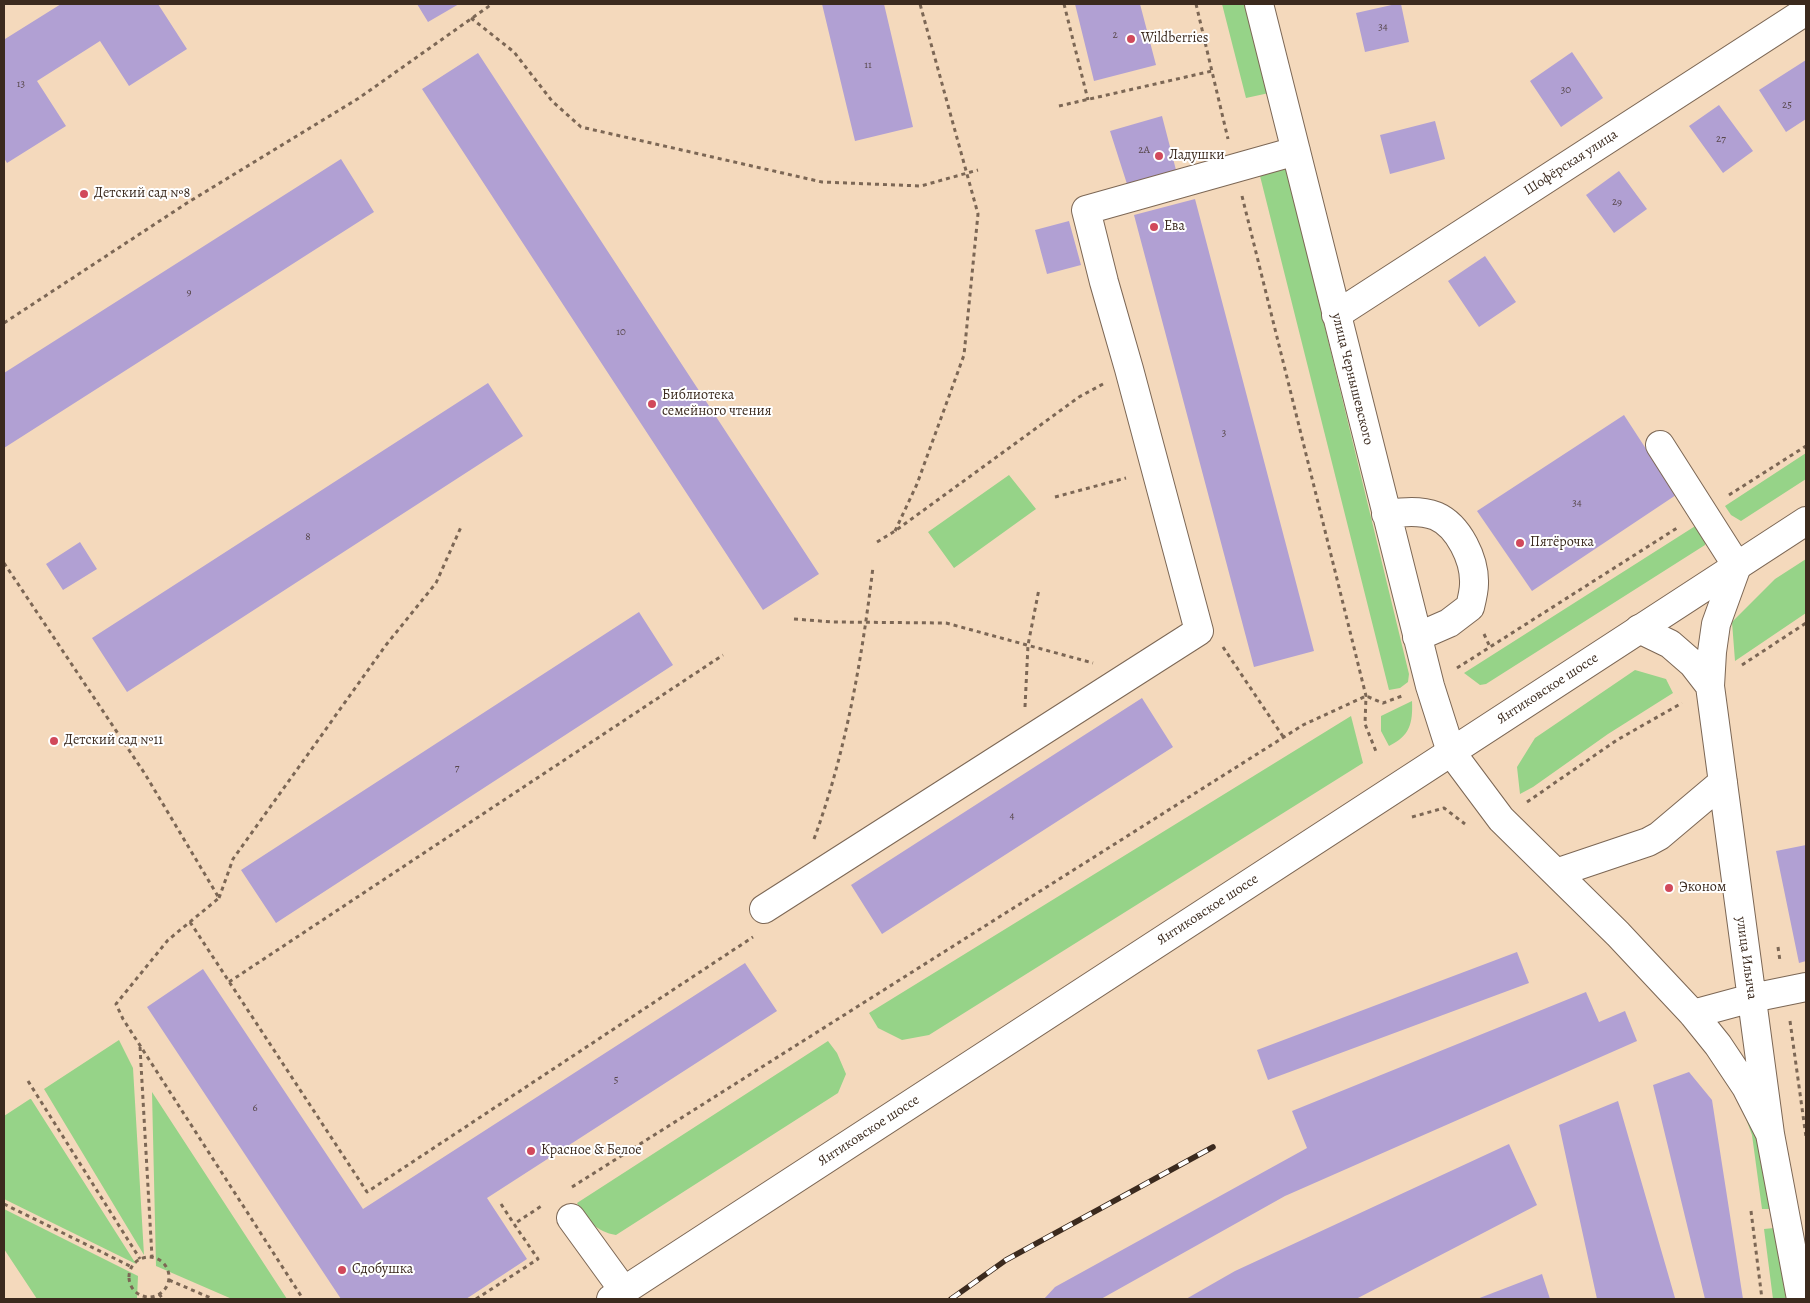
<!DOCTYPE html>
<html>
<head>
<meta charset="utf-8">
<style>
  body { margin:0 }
  #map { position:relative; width:1810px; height:1303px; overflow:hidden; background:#f4d9bc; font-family:Alegreya,serif }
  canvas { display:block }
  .frame { position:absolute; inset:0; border:5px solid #3b2a1e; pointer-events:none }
</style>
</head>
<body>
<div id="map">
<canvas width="1810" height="1303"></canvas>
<div class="frame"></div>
</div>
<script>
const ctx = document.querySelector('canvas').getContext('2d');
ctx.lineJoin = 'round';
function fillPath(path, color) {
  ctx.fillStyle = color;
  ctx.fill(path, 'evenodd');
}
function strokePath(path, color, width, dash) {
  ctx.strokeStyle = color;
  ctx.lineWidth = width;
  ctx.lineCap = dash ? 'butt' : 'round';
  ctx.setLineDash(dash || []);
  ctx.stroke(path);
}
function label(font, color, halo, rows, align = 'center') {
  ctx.font = font + ' Alegreya,serif';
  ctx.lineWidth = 4;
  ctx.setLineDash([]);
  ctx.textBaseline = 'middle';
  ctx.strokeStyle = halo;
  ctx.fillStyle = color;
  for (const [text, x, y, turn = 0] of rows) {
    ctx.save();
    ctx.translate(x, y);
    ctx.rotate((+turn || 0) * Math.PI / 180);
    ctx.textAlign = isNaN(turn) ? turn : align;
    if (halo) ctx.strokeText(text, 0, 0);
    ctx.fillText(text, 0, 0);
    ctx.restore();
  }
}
fillPath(new Path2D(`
  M1222 4H1246L1269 93 1246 98Z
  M1286 167 1409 674 1408 682 1400 688 1389 690 1259 172Z
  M1806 453V479L1741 521 1731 515 1725 506Z
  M1009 475 1036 509 954 568 928 532Z
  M1700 523 1706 537 1705 545 1486 684 1480 685 1464 673Z
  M1806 559V613L1735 661 1732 622 1775 579Z
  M1635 670 1666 679 1673 693 1608 734 1533 787 1520 794 1517 767 1535 738Z
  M1412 701C1413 723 1410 736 1389 746L1381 731V716Z
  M1351 716 1363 763 929 1035 902 1040 878 1028 869 1013Z
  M119 1040 133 1068 144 1255 44 1089Z
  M828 1041 837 1053 846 1074 838 1093 616 1235C597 1232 585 1219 577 1203Z
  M1732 1081 1758 1129 1772 1209H1762L1752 1135Z
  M152 1092 287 1299H232L156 1266Z
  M30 1099H31L136 1264 4 1199V1116Z
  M4 1209 138 1276 137 1299H37L4 1249Z
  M1774 1228 1786 1299H1773L1764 1229Z`), '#96d388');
fillPath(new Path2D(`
  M61 4H158L187 49 129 86 100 41 37 81 66 126 7 163 4 158V37L5 39Z
  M417 4H459L428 22Z
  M822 4H884L913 127 855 141Z
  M1075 4H1140L1156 65 1094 81Z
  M1396 4H1401L1409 42 1365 52 1356 13Z
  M1572 52 1603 98 1561 127 1530 81Z
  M478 53 819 574 763 610 422 89Z
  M1806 60V119L1786 132 1759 90Z
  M1719 105 1753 151 1723 173 1689 126Z
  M1162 116 1176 170 1127 184 1110 131Z
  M1435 121 1445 159 1390 174 1380 135Z
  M341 159 374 212 4 448V373Z
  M1619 171 1647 209 1614 233 1586 195Z
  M1195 199 1314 651 1254 667 1134 215Z
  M1069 221 1081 265 1047 274 1035 230Z
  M1485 256 1516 302 1479 327 1448 281Z
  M488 383 523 436 127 692 92 638Z
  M1624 415 1676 495 1532 591 1477 511Z
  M80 542 97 569 63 590 46 564Z
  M639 612 673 665 276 923 241 870Z
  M1142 698 1173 747 882 934 851 885Z
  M1806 845V961L1799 963 1776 851Z
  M1517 952 1529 983 1268 1080 1257 1050Z
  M745 963 777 1011 487 1198 527 1259 466 1299H341L147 1007 203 969 363 1209Z
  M1586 992 1599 1022 1625 1011 1637 1041 1285 1196 1101 1299H1044L1055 1287 1307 1148 1292 1111Z
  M1689 1072 1712 1100 1743 1299H1705L1653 1085Z
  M1618 1101 1675 1298 1672 1299H1597L1559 1125Z
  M1509 1144 1537 1205 1356 1299H1186L1235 1271Z
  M1542 1274 1550 1299H1477Z`), '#b1a0d3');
const minor = new Path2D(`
  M1259 4 1430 686 1451 752 1501 819 1618 934 1693 1014 1718 1045 1746 1087 1770 1134
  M1336 315 1806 11
  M1660 445 1737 566 1716 624 1712 652 1710 686 1770 1134 1801 1299
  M1386 514C1403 512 1420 510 1436 516 1459 526 1475 560 1474 584 1474 591 1472 599 1470 607L1449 623 1417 637
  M1639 629 1670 644 1693 664 1710 686
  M1556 873 1648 842 1659 836 1723 782
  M764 909 1199 631 1129 369 1104 282 1086 210 1296 151
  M1693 1014 1752 998 1806 987
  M571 1218 624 1291`);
const major = new Path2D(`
  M611 1299 1806 521`);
strokePath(minor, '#7c6755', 30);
strokePath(major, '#7c6755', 30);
strokePath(new Path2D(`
  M1064 4 1088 100
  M1196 4 1228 139
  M471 18 514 52 552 101 581 127 822 182 921 186 978 170
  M1059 106 1212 71
  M1242 196 1366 696 1365 724 1377 754
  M4 323 187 203 359 98 492 4
  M1729 495 1806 446
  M1055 497 1126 478
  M895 531 917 484 964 355 978 214 920 4
  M877 542 895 531 1079 397 1103 384
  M4 563 145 774 219 898 168 940 116 1004 123 1019 303 1299
  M794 619 833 622 946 623 1093 663
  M1484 634 1490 647
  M1223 647 1284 738
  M1742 665 1806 623
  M1457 668 1677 528
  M1025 707 1028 645 1039 589
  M1527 802 1617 740 1682 703
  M1412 817 1444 808 1465 824
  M814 839C846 752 862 659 873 567
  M219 898 233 859 386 645 436 583 461 527
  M190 922 367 1192 753 937
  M1778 947 1780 961
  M229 982 723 655
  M1790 1021 1806 1137
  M140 1047 152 1257
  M28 1081 140 1259
  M572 1187 1303 725 1366 696 1383 703 1402 696
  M4 1204 132 1267
  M501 1204 514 1224
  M1751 1211 1762 1299
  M129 1277a20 20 0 1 1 40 0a20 20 0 1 1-40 0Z
  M169 1280 213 1299
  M159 1294 163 1299
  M476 1299 538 1259 514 1224 543 1205`), '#7c6755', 3, [4, 4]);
strokePath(minor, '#fff', 28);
strokePath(major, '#fff', 28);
const rail = new Path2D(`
  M951 1299 1006 1260 1213 1147`);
strokePath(rail, '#3b2a1e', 5.5);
strokePath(rail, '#fff', 4, [11]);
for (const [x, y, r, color] of [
  [1131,39,5,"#d1495b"],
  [1159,156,5,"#d1495b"],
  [84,194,5,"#d1495b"],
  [1154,227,5,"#d1495b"],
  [652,404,5,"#d1495b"],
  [1520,543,5,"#d1495b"],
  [54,741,5,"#d1495b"],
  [1669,888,5,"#d1495b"],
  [531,1151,5,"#d1495b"],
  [342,1270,5,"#d1495b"]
]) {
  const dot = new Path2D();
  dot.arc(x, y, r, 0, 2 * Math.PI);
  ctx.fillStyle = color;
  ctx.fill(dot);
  strokePath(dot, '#fff', 2);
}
label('11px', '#58484b', null, [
  ["34",1383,27],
  ["2",1115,35],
  ["11",868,65],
  ["13",21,84],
  ["30",1566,90],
  ["25",1787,105],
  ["27",1721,139],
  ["2А",1144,150],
  ["29",1617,202],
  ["9",189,292],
  ["10",621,332],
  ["3",1224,433],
  ["34",1577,503],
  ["8",308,537],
  ["7",457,768],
  ["4",1012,816],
  ["5",616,1080],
  ["6",255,1108]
]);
label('14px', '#3b2a1e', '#fff', [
  ["Wildberries",1141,39],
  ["Ладушки",1169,156],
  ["Детский сад №8",94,194],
  ["Ева",1164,227],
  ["Библиотека",662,396],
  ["семейного чтения",662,412],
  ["Пятёрочка",1530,543],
  ["Детский сад №11",64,741],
  ["Эконом",1679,888],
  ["Красное & Белое",541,1151],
  ["Сдобушка",352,1270]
], 'left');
label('14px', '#3b2a1e', '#fff', [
  ["Шофёрская улица",1571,163,-33],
  ["улица Чернышевского",1352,379,76],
  ["Янтиковское шоссе",1548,689,-33],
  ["Янтиковское шоссе",1208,910,-33],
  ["улица Ильича",1746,958,82],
  ["Янтиковское шоссе",869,1131,-33]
]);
</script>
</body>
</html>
